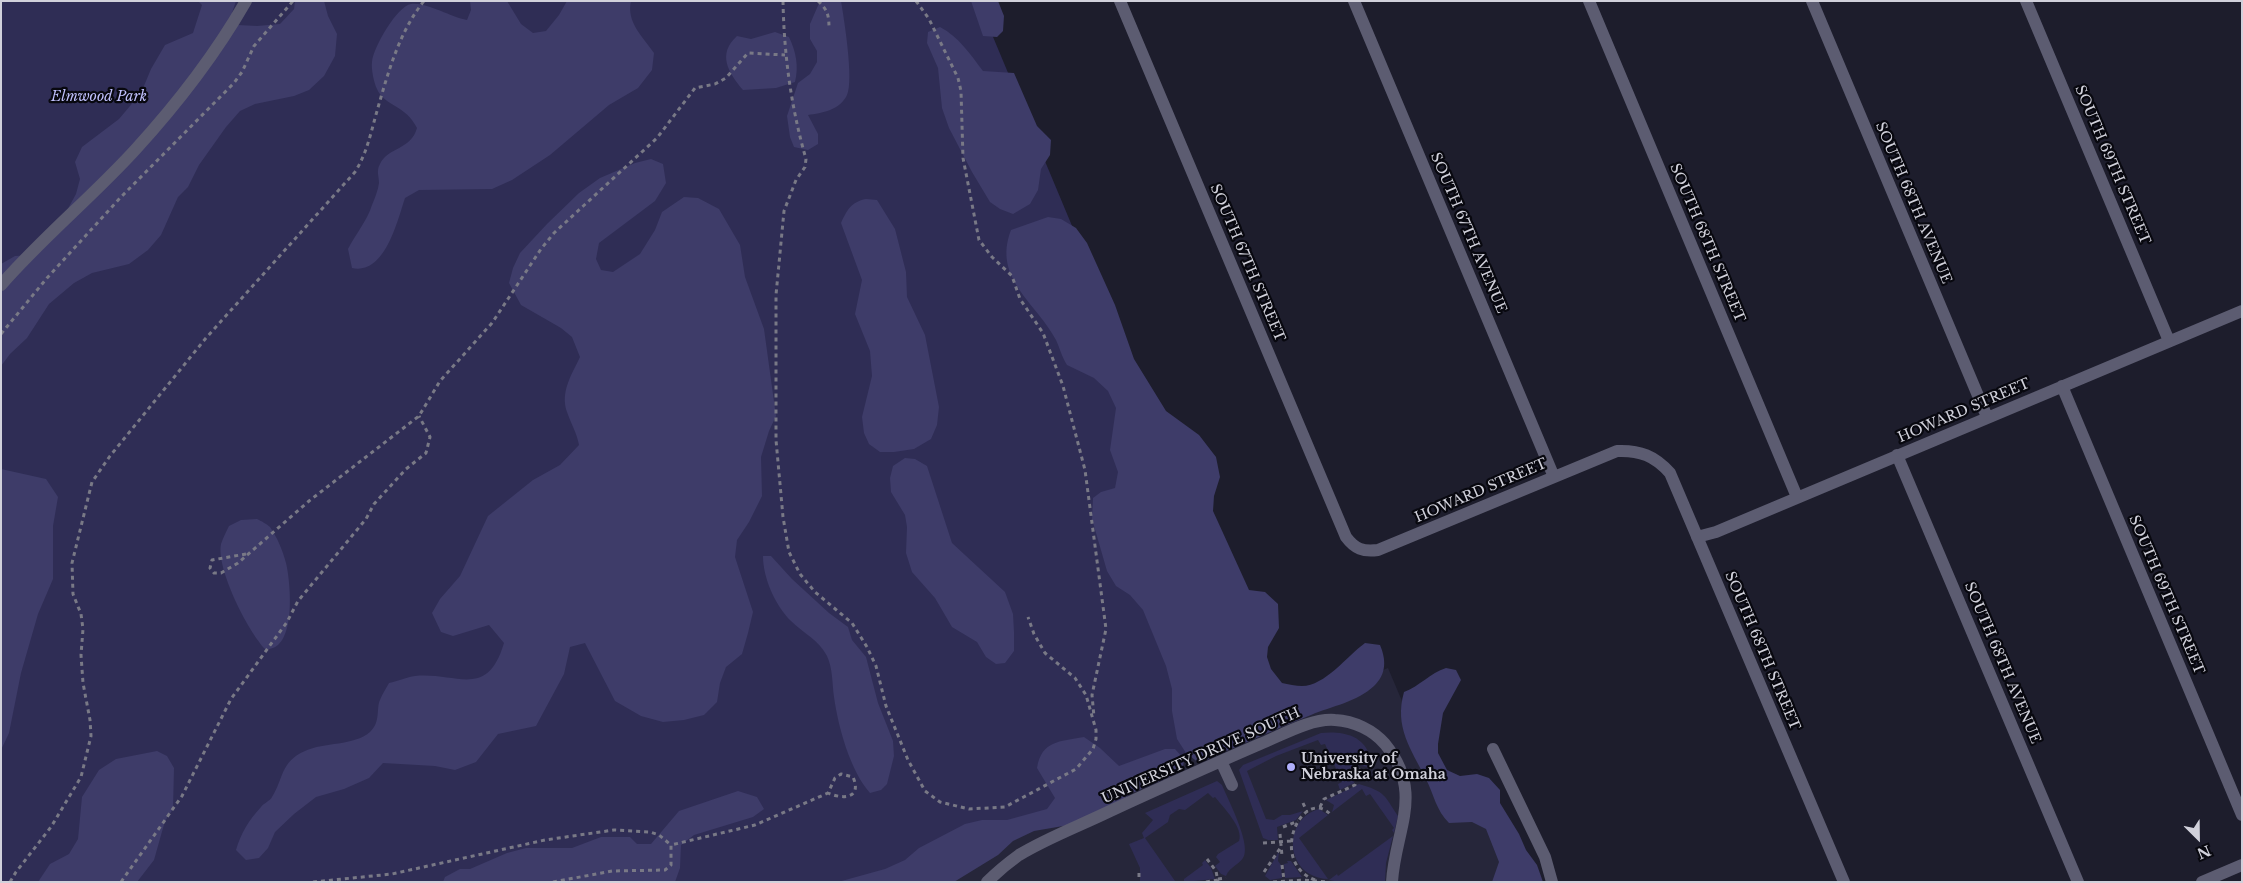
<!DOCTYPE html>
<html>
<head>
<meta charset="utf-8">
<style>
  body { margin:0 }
  #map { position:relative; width:2243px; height:883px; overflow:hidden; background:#1d1d2c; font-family:"Libre Baskerville",serif }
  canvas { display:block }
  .frame { position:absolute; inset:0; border:2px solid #d1d1db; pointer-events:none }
  .north { position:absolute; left:2173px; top:813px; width:50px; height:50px; -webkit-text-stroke:4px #08080f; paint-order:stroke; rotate:157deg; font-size:14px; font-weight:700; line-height:20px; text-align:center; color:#d1d1db }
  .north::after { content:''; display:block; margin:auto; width:18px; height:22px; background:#d1d1db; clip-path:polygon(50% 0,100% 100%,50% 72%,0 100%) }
</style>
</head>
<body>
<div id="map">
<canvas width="2243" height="883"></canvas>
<div class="frame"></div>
<div class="north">N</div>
</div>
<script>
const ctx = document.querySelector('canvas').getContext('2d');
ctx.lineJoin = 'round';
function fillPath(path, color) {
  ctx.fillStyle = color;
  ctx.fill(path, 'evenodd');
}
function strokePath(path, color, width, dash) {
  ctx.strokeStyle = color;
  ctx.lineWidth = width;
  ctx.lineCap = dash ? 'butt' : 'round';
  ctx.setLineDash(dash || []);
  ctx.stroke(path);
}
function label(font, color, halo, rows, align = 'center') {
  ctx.font = font + ' "Libre Baskerville",serif';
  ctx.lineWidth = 4.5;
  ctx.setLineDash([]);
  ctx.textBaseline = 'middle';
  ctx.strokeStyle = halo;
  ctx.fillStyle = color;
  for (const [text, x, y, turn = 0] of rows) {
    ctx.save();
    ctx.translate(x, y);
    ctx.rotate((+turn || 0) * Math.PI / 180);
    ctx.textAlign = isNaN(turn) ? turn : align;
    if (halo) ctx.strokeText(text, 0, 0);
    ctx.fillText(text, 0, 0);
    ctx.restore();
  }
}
fillPath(new Path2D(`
  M1388 668 1436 781 1472 792 1517 882H879Z`), '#26263a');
fillPath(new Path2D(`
  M1 1H978L1277 716 877 882H1Z
  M1321 733C1340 731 1362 734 1369 754L1367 767 1359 765 1354 783 1340 790 1338 784 1342 782 1325 744 1321 745 1318 740 1276 756 1247 771 1266 819 1274 820 1282 815H1290L1303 811 1296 820 1277 827 1278 840H1268L1263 838 1239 770 1243 765Z
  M1217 781 1222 785C1228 800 1250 841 1244 856 1241 864 1230 866 1226 876L1221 874 1215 866 1220 862 1216 857 1218 854 1239 841C1244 828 1223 807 1215 797L1213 798 1208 793 1185 810 1179 809 1170 815 1168 822 1145 838 1175 881 1140 882V868L1129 844 1144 838 1142 833 1153 820 1145 813Z
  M1359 784C1386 792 1384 795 1398 816L1394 833 1392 830 1394 828 1370 794 1366 796 1362 789 1332 812 1334 805 1326 800Z
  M1319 809 1328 815 1299 838 1328 879C1284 877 1282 819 1319 809Z
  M1393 836 1386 863 1385 882H1339L1329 880 1337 874 1338 876Z
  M1279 851 1278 861 1281 865 1282 878 1270 880 1265 876Z
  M1205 860 1211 868 1215 879 1184 882V879L1203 865 1202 863Z
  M1287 861H1291L1302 877 1285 878 1284 864 1288 863Z`), '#2f2d55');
fillPath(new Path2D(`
  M198 1H236L232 13 238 25 257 26 280 24 294 9 295 1H324L328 16 337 34 335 56 324 76 309 90 294 96 255 104 240 111 226 127 199 165 188 187 178 197 161 235 148 250 129 264 92 273 74 283 49 304 27 338 10 354 1 366V264L15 256 31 255 54 234 76 194 80 179 75 162 82 147 119 119 141 93 151 69 165 45 193 33 202 5Z
  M470 1H507L521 24 533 33 546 31 559 15 567 1H631C626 22 643 37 654 53L652 70 638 88 609 105 550 155 512 180 492 189 419 190 405 198C397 222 385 275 352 268L348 249C355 235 367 221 372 205 375 198 378 190 379 183 379 176 376 171 380 164 388 147 411 150 417 128 406 105 384 106 377 89 374 83 371 69 372 62 373 48 397 6 411 4 427 2 450 17 467 20L471 10Z
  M820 1H841C844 19 854 80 847 95 840 110 822 113 808 115L818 134V144L808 150 794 147 790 137 787 116 798 83 810 74 817 62V51L810 39V24Z
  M971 1H998L1004 16 1003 31 997 37 983 36Z
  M940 27C959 37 970 54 983 71L1014 73 1037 126 1051 140 1050 155 1041 169 1038 190 1030 204 1013 214 1000 209 990 202 972 172 949 128 942 108 938 68 927 43 928 32Z
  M775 32 789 37C796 52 799 66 795 82L776 88 743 90C728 72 717 54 737 36L751 39Z
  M651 159 663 164 666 183 655 201 599 243 596 259 601 270 613 272 640 254 655 230 662 212 684 197 698 198 719 209 740 245 745 277 764 329 776 416 769 431 761 457 762 496 749 522 737 540 735 557 753 612 748 633 742 654 726 667 720 683 717 702 704 715 684 720 663 722 641 716 615 701 585 643 570 647 564 674 536 726 498 734 476 762 455 770 435 766 383 763 369 778 344 789 316 797 294 814 275 832 268 848 259 858 246 860 236 850C241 833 249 820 261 807 264 803 270 801 272 797 284 778 280 762 305 751 324 742 354 746 370 732 381 722 376 708 380 700 382 694 386 689 389 683 398 681 407 677 415 676 457 672 487 700 504 643L489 625 453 636 441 632 432 613 440 599 460 576 488 516 533 480 560 465 579 445C577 433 571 424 567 412 560 392 572 374 580 357L572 337 561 328 521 305 509 283 513 268 520 253 547 224 579 193 600 178 635 163Z
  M866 199 877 200 895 229 906 272 907 297 925 335 939 407 937 425 931 439 914 449 894 452H880L869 444 864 433 862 417 872 376 870 351 855 314 862 280 841 223C847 210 851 202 866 199Z
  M1048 217 1061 219 1076 228 1087 243 1115 305 1134 359 1166 411 1199 435 1216 457 1220 477 1214 496 1213 511 1249 590 1265 592 1278 604 1279 628 1268 647 1267 657 1271 669 1282 683C1288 684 1296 686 1302 686 1325 686 1347 656 1365 643L1380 645C1386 659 1387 674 1374 686 1357 702 1332 706 1311 715 1273 730 1236 747 1199 763L1186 753 1177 739 1172 711V689L1166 666 1143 610 1130 595 1116 586 1107 571 1092 519 1093 498 1101 492 1115 488 1118 472 1110 450 1116 408 1108 391 1094 378 1067 365C1062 357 1060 349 1056 340 1037 303 992 279 1011 230Z
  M905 458 915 459 927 466 952 543 1005 592 1013 614 1014 632V651L1005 663 996 664 986 657 977 642 952 627 935 598 912 572 906 553 907 527 905 515 891 492 890 478 893 466Z
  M1 469 46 479 58 497 53 526V579L38 614 21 673 9 733 1 750Z
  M257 519C261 521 267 524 270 527 277 537 283 551 286 563 291 583 297 652 265 649 248 631 216 569 221 544 223 538 226 532 229 526L241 520Z
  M763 556H771L792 579 829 613 848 627 852 640 866 657 878 703 893 741 894 756 887 784 881 790 870 793C850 771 838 726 834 697 832 683 833 669 827 656 819 640 803 633 791 621 775 605 763 578 763 556Z
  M1446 668 1456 670 1461 680 1443 713 1438 744V753L1447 770 1460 776 1477 774 1489 778 1500 790V803L1519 834 1526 850 1537 865 1543 882H1492L1499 862 1486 829 1472 822 1449 823C1436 810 1434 795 1426 779 1411 749 1394 727 1404 692 1420 686 1430 673 1446 668Z
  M1084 737 1100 748 1119 766 1165 749H1175L1184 759 1183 767 1170 777 1132 793 1106 811 1069 825 1034 831 1013 841 998 855 954 882H838L885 869 905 860 919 848 965 824 982 820H1007L1047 809 1055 798 1037 768C1042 740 1059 742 1084 737Z
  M157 751 167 756 174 768 173 809 165 821 154 860 137 882H38L50 864 69 854 78 839 82 797 99 770 116 759Z
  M738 791 757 797 764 809 753 817 694 835 681 845 680 868 675 882H443L445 877 460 869H470L507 853 526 848H572L601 837H630L637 844H651L679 811Z`), '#3e3c69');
strokePath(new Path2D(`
  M783 1C784 55 791 107 806 159L805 167 796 180 784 211 776 295V440L783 517 789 552 800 574 815 592 852 623 867 647 876 666 886 706 908 760 925 791 940 802 969 809 1005 807 1076 769 1093 749 1096 739V730L1086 695 1075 678 1045 653 1034 634 1028 617
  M818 1C828 10 829 16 829 29
  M916 1 929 19 958 78 961 91 963 158 979 240 992 257 1012 276 1020 299 1043 333 1063 386 1085 470 1106 629 1092 695 1094 717
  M1 334 47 278 121 197 234 83 242 72 254 46 293 1
  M246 554 212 560 210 568 214 573H221L238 563 309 501 419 416 440 381 492 323 541 249 554 233 657 138 695 88 715 84 726 78 748 53 785 55
  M1303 803 1307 812
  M1320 807 1324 799 1355 785 1361 767
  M1283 827 1298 821
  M1280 834 1282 856
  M1263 843 1291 841
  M1207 859 1216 871 1218 882
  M1282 865 1284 880
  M1264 872 1281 847
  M1139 873V882
  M1218 879 1226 878
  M1315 880C1266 861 1304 783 1332 816
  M10 882 16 872 51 827 81 777 91 736 90 720 83 683 81 655 83 629 81 614 73 594 72 563 92 482 110 456 206 338 355 172C367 153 371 132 377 111 388 73 399 32 424 1
  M121 882 182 796 231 699 287 622 298 601 366 519 374 504 406 469 426 453 430 437 419 416
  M313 882 392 874 545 840 614 830 650 832 659 835 671 845
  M553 882 612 871 665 870 671 865V845L755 825 828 793 835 778 841 774 853 777C862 798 844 800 828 793
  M1206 882 1218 880
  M1273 882 1303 880 1329 882`), '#797986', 3, [4, 4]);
strokePath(new Path2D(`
  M1120 1 1346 537C1355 549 1363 552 1378 550L1617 451C1640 450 1655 456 1670 473L1844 882
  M1354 1 1554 477
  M1589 1 1797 497
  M1812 1 1987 417
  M2026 1 2169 341
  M1 285C43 237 92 197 135 150 177 104 215 55 246 1
  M2062 386 2242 815
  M1897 455 2078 882
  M1697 537 1716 532 2242 311
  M1493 749 1545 857 1552 882
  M1221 761 1232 785
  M987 882C997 872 1008 863 1019 855 1047 838 1079 826 1108 812 1158 789 1209 766 1260 744 1282 735 1311 718 1335 720 1354 721 1373 730 1385 744 1425 793 1395 830 1392 882
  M2202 882 2242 865`), '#5c5c71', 12);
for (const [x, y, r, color] of [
  [1291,767,5,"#afaefa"]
]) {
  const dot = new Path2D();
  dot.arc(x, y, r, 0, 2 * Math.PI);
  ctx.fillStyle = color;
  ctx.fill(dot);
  strokePath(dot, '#08080f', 2);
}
label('italic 14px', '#bfbffb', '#08080f', [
  ["Elmwood Park",99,97]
]);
label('14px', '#d1d1db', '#08080f', [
  ["SOUTH 69TH STREET",2112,165,67],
  ["SOUTH 68TH AVENUE",1913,203,67],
  ["SOUTH 67TH AVENUE",1468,233,67],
  ["SOUTH 68TH STREET",1707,243,67],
  ["SOUTH 67TH STREET",1247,263,67],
  ["HOWARD STREET",1964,411,-23],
  ["HOWARD STREET",1481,491,-23],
  ["SOUTH 69TH STREET",2166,595,67],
  ["SOUTH 68TH STREET",1762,651,67],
  ["SOUTH 68TH AVENUE",2002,663,67],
  ["UNIVERSITY DRIVE SOUTH",1201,756,-24]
]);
label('bold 14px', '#d1d1db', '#08080f', [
  ["University of",1301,759],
  ["Nebraska at Omaha",1301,775]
], 'left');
</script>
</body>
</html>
